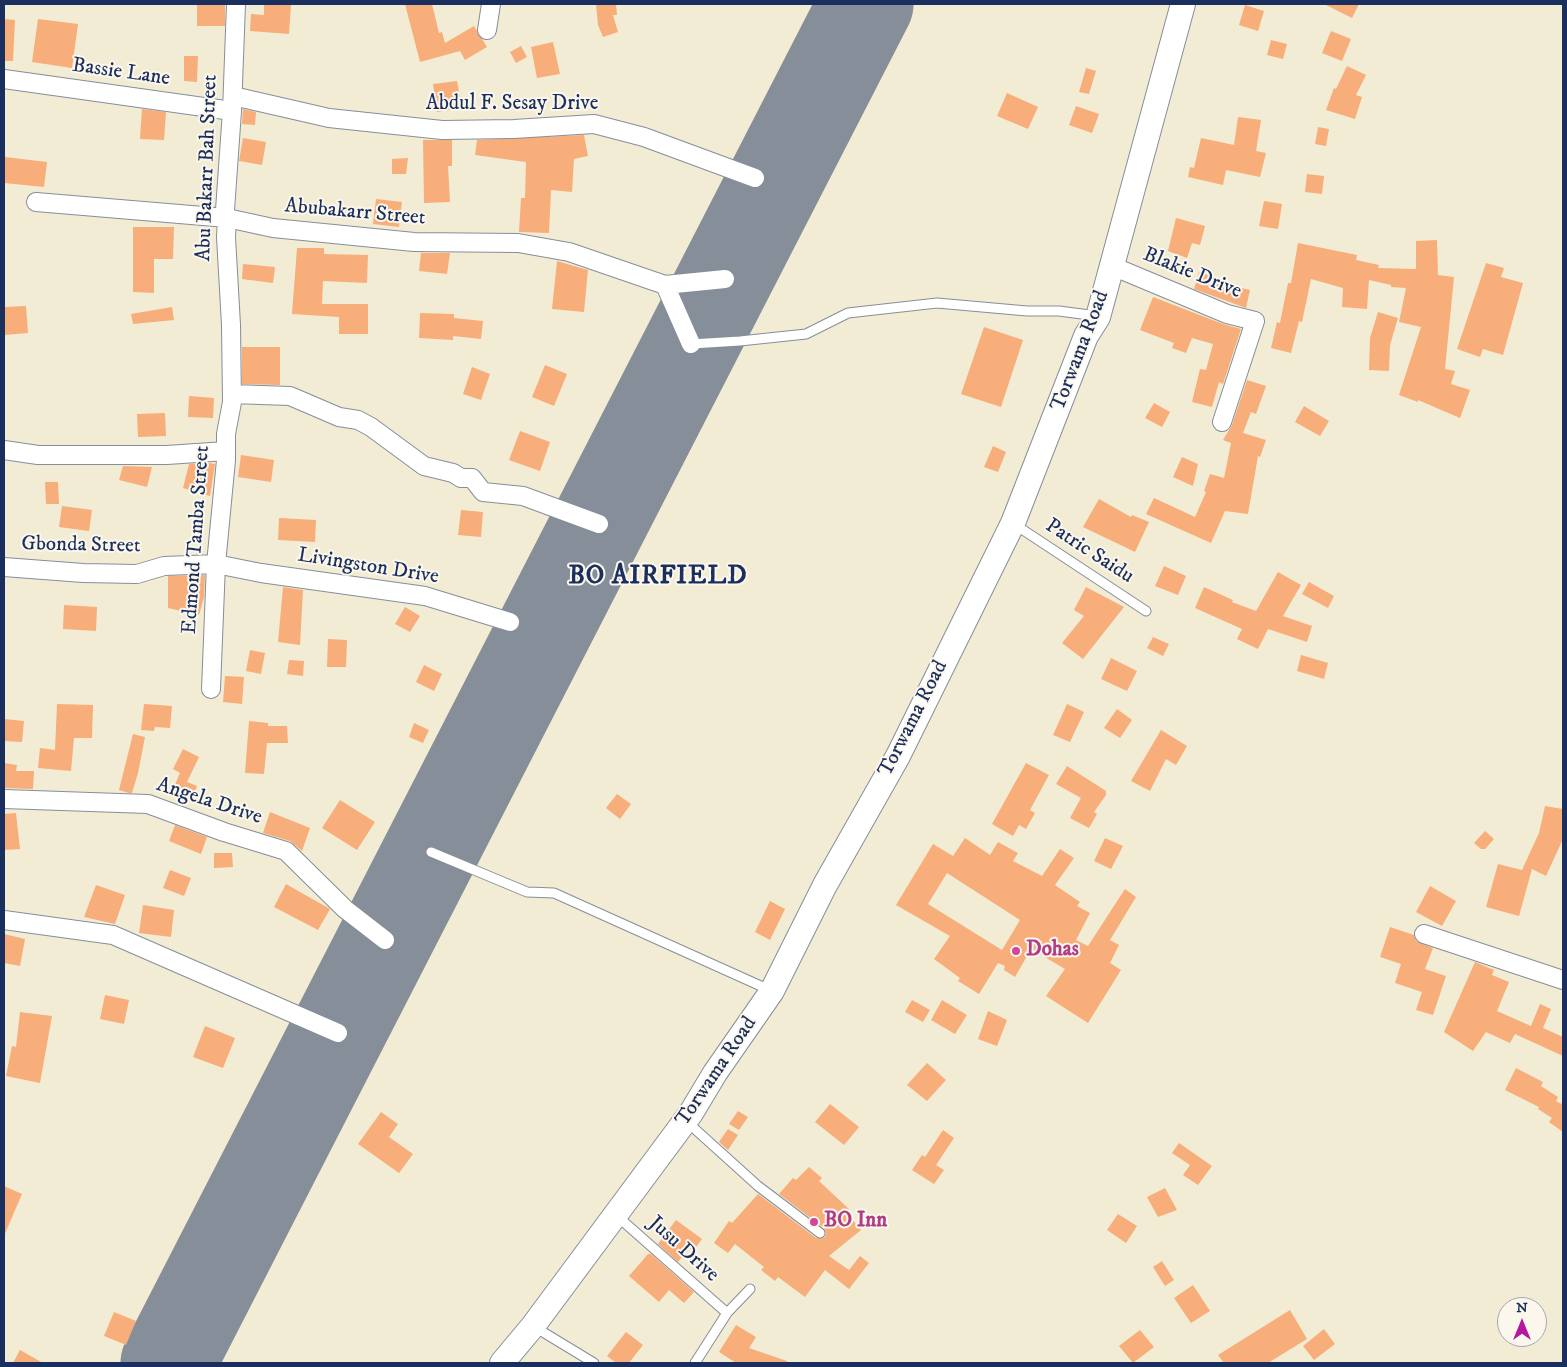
<!DOCTYPE html>
<html>
<head>
<meta charset="utf-8">
<style>
  body { margin:0 }
  #map { position:relative; width:1567px; height:1367px; overflow:hidden; background:#f2ecd4; font-family:"IM FELL DW Pica",serif }
  canvas { display:block }
  .frame { position:absolute; inset:0; border:5px solid #1b2f5e; pointer-events:none }
  .north { position:absolute; left:1497px; top:1297px; width:50px; height:50px; box-sizing:border-box; background:#fbf7ec; border:1px solid #a1a7b3; border-radius:50%; rotate:0deg; font-size:14px; font-weight:700; line-height:20px; text-align:center; color:#1b2f5e }
  .north::after { content:''; display:block; margin:auto; width:18px; height:22px; background:#b5179e; clip-path:polygon(50% 0,100% 100%,50% 72%,0 100%) }
</style>
</head>
<body>
<div id="map">
<canvas width="1567" height="1367"></canvas>
<div class="frame"></div>
<div class="north">N</div>
</div>
<script>
const ctx = document.querySelector('canvas').getContext('2d');
ctx.lineJoin = 'round';
function strokePath(path, color, width, dash) {
  ctx.strokeStyle = color;
  ctx.lineWidth = width;
  ctx.lineCap = dash ? 'butt' : 'round';
  ctx.setLineDash(dash || []);
  ctx.stroke(path);
}
function fillPath(path, color) {
  ctx.fillStyle = color;
  ctx.fill(path, 'evenodd');
}
function label(font, color, halo, rows, align = 'center') {
  ctx.font = font + ' "IM FELL DW Pica",serif';
  ctx.lineWidth = 4;
  ctx.setLineDash([]);
  ctx.textBaseline = 'middle';
  ctx.strokeStyle = halo;
  ctx.fillStyle = color;
  for (const [text, x, y, turn = 0] of rows) {
    ctx.save();
    ctx.translate(x, y);
    ctx.rotate((+turn || 0) * Math.PI / 180);
    ctx.textAlign = isNaN(turn) ? turn : align;
    if (halo) ctx.strokeText(text, 0, 0);
    ctx.fillText(text, 0, 0);
    ctx.restore();
  }
}
strokePath(new Path2D(`
  M168 1363 866 4`), '#868e99', 95);
fillPath(new Path2D(`
  M197 4H225V26H197Z
  M264 4H291L289 34 250 31 251 14 264 15Z
  M405 4H432L439 33 442 32 445 43 474 26 487 47 465 60 460 51 420 62Z
  M596 4H616L617 15H613L618 32 603 37 598 25Z
  M1324 4H1359L1352 18Z
  M1245 5 1264 11 1258 31 1239 25Z
  M4 19 15 20 13 61H4Z
  M38 19 78 24 72 68 32 62Z
  M1331 31 1351 39 1342 61 1322 53Z
  M1271 40 1287 44 1283 59 1267 55Z
  M553 42 560 74 537 78 531 47Z
  M521 46 527 57 516 63 510 52Z
  M184 56H198L197 82 184 81Z
  M1347 66 1366 75 1356 95 1362 97 1355 119 1326 110 1334 88 1336 89Z
  M1086 68 1096 71 1089 94 1079 92Z
  M457 81 462 108 437 112 433 84Z
  M1007 93 1038 107 1028 129 997 116Z
  M1076 106 1099 114 1092 133 1069 125Z
  M142 109 166 112 164 140 140 139Z
  M243 109 256 112 255 125 242 124Z
  M1238 117 1261 120 1256 151 1266 153 1260 177 1226 170 1223 185 1188 177 1190 167 1194 168 1201 138 1234 145Z
  M1318 127 1329 129 1326 146 1315 144Z
  M584 135 588 156 574 159 572 192 551 190 549 233 519 232 521 198H525L526 162 475 155 477 140Z
  M243 138 266 142 262 165 239 161Z
  M423 140H452V166H448L450 202 424 203Z
  M5 157 47 162 44 187 4 183Z
  M408 158 406 174H392V159Z
  M1307 174 1324 176 1322 194 1305 192Z
  M376 199 402 202 399 227 373 224Z
  M1264 201 1282 204 1278 229 1259 226Z
  M1176 218 1205 226 1200 245 1192 243 1187 258 1168 251Z
  M133 227H174L173 259H154V293L133 292Z
  M1437 240 1438 275 1454 277 1445 369 1455 371 1451 384 1470 390 1460 418 1418 400V402L1399 395 1421 327 1399 322 1406 288 1391 287V285L1369 280 1367 309 1342 307 1343 288 1311 279 1302 322 1299 321 1291 353 1271 348 1277 322 1280 323 1288 283H1291L1298 243 1357 255 1356 260 1379 265 1378 268 1416 269V241Z
  M297 248H324V254L368 255 367 283 323 281 322 304H368V334H339V317L292 314Z
  M421 253H450L447 274 419 271Z
  M557 261 588 270 584 312 552 309Z
  M1486 263 1504 268 1501 277 1523 283 1503 355 1483 349 1480 357 1457 349Z
  M243 264 275 267 273 283 242 279Z
  M1199 272 1217 278 1216 282 1250 290 1246 308 1194 289Z
  M1153 297 1223 324 1241 329 1223 384 1219 382 1212 407 1192 402 1200 369 1206 370 1213 344 1192 338 1186 353 1172 348 1174 343 1140 330Z
  M26 306 28 333 4 335V307Z
  M172 307 174 320 133 324 131 314Z
  M1378 312 1398 318 1390 345 1389 371 1369 370 1370 338Z
  M420 313 454 314V318L483 321 481 339 453 336V340L419 338Z
  M984 327 1023 340 1001 407 961 394Z
  M242 347H280V385L242 384Z
  M545 365 567 374 554 406 532 397Z
  M472 367 490 374 481 400 463 394Z
  M1247 380 1266 386 1256 414 1251 412 1243 433 1266 440 1260 457 1258 456 1248 514 1225 511 1211 543 1146 514 1154 498 1195 517 1206 492 1204 491 1210 474 1224 478 1231 443 1223 440 1232 425Z
  M189 396 214 398 213 418 188 417Z
  M1154 403 1170 412 1162 427 1145 418Z
  M1304 406 1329 421 1320 436 1295 422Z
  M165 413 166 436 138 437 137 414Z
  M520 431 550 442 540 471 509 460Z
  M993 446 1006 452 998 472 984 467Z
  M241 455 274 460 271 482 238 477Z
  M1182 457 1198 464 1193 486 1173 477Z
  M210 463 215 464 210 496 183 488 189 464Z
  M123 466 152 467 147 487 119 480Z
  M45 482H58L59 504H46Z
  M1099 499 1131 517 1132 515 1149 522 1135 552 1083 527Z
  M62 506 92 510 89 531 59 527Z
  M461 510 483 512 481 537 458 535Z
  M279 518 316 520 315 542 278 540Z
  M1164 566 1186 576 1178 595 1155 586Z
  M1278 572 1301 585 1283 616 1312 626 1307 642 1268 629 1258 649 1237 639 1242 629 1195 608 1204 587 1233 600 1232 602 1256 611Z
  M205 575 204 597 199 615 168 608V576Z
  M1309 582 1334 596 1328 608 1302 594Z
  M283 587 303 590 300 645 278 642Z
  M1086 587 1124 607 1083 659 1062 643 1084 616 1074 610Z
  M64 605 97 607 96 631 63 629Z
  M405 607 420 616 410 632 395 624Z
  M1153 637 1169 644 1163 656 1147 648Z
  M328 639 347 640 346 667H327Z
  M250 650 265 653 261 674 246 671Z
  M1301 655 1328 663 1324 679 1297 671Z
  M1111 658 1137 671 1127 691 1101 679Z
  M289 660 304 661 303 676 287 674Z
  M424 665 442 674 434 691 416 682Z
  M225 676 244 677 242 704 223 702Z
  M57 704 93 705 92 738H74L71 771 38 768 40 748 55 750Z
  M144 704 172 706 170 728 155 727 154 731 141 730Z
  M1067 704 1084 712 1070 742 1053 735Z
  M1117 709 1132 720 1120 738 1104 728Z
  M4 719 24 721 22 742 4 741Z
  M249 721 268 723V726H287L288 743H267L264 774 245 773Z
  M414 723 429 730 423 743 409 737Z
  M1161 730 1187 746 1176 765 1166 759 1150 791 1131 781Z
  M133 734 145 737 138 773 132 793H129L119 790Z
  M183 749 199 757 187 782 197 786 191 802 171 794 180 773 173 769Z
  M4 763 17 765 16 771H34L33 789 4 788Z
  M1026 763 1049 775 1030 810 1035 813 1026 829 1019 825 1013 836 992 824Z
  M1067 766 1106 791V795L1094 812 1097 814 1089 828 1070 818 1081 798 1056 784Z
  M617 794 631 804 620 819 606 808Z
  M340 800 375 822 357 850 322 828Z
  M1545 806 1563 809V839L1546 876 1532 869 1519 916 1486 907 1498 864 1522 870 1539 833Z
  M270 812 310 828 302 851 290 841 263 833Z
  M16 813 20 849 4 850V814Z
  M175 825 207 837 201 854 169 841Z
  M1485 831 1494 839 1485 849H1481L1474 843Z
  M965 838 990 855 998 842 1018 853 1013 861 1042 876 1060 849 1074 858 1055 885 1080 902 1077 906 1090 913 1076 940 1088 946 1125 889 1136 897 1110 940 1119 945 1110 963 1121 970 1088 1023 1046 996 1065 969 1031 949 1015 977 1004 970 1005 966 998 963 979 994 958 981 960 978 934 959 950 936 896 905 933 844 953 856ZM947 873 1020 920 1002 950 928 904Z
  M1105 838 1123 846 1111 869 1094 861Z
  M214 853H232L233 867 214 868Z
  M170 870 191 878 184 896 163 888Z
  M286 884 330 909 318 930 274 907Z
  M96 885 125 895 115 924 84 917Z
  M1430 886 1456 901 1442 926 1416 912Z
  M770 901 785 909 770 940 755 932Z
  M143 905 174 910 171 937 139 933Z
  M1390 927 1414 935 1416 941 1433 948 1425 969 1446 976 1433 1015 1416 1010 1422 992 1395 983 1401 964 1380 957Z
  M4 934 25 939 20 966 4 963Z
  M1475 962 1494 970 1492 975 1509 982 1497 1011 1531 1026 1540 1004 1551 1009 1543 1028 1563 1037V1056L1515 1034 1510 1043 1486 1032 1473 1051 1444 1032Z
  M105 995 129 1000 124 1024 100 1019Z
  M912 1000 930 1010 923 1022 905 1012Z
  M942 1000 967 1015 955 1034 931 1020Z
  M988 1011 1007 1020 997 1046 978 1039Z
  M20 1012 52 1016 40 1083 6 1076 12 1046 16 1047Z
  M205 1026 235 1038 223 1068 193 1057Z
  M927 1063 946 1080 927 1101 907 1085Z
  M1516 1068 1543 1082 1541 1086 1558 1097 1556 1101 1561 1104 1563 1100V1132L1549 1122 1552 1118 1538 1109 1539 1107 1505 1090Z
  M830 1104 859 1127 844 1145 815 1122Z
  M738 1111 748 1117 739 1130 729 1124Z
  M381 1112 398 1124 389 1137 413 1154 399 1173 358 1144Z
  M728 1129 738 1135 728 1150 719 1142Z
  M943 1130 954 1138 936 1165 944 1170 934 1184 912 1170 922 1155 925 1157Z
  M1179 1143 1212 1166 1198 1185 1183 1175 1190 1165 1172 1153Z
  M809 1167 822 1178 819 1181 849 1209 846 1212 861 1230 829 1256 849 1270 860 1256 869 1263 849 1289 825 1270 805 1297 778 1277 775 1281 761 1270 764 1267 735 1244 728 1253 714 1243 729 1221 732 1223 758 1194 816 1238 825 1237 826 1233 824 1228 779 1194 793 1178 796 1180Z
  M4 1186 22 1194 4 1236Z
  M1165 1188 1177 1210 1158 1217 1147 1197Z
  M1118 1214 1137 1226 1126 1243 1107 1230Z
  M676 1220 702 1239 693 1251 689 1248 678 1262 658 1244Z
  M648 1254H651L694 1292 684 1303 669 1290 659 1302 629 1276Z
  M1162 1261 1174 1280 1165 1286 1153 1267Z
  M1193 1285 1210 1311 1191 1323 1174 1298Z
  M1290 1310 1307 1339 1268 1363H1224L1218 1355Z
  M114 1312 136 1321 126 1345 104 1336Z
  M736 1325 756 1337 749 1348 787 1361V1363H736L719 1352Z
  M1324 1329 1335 1344 1314 1360 1303 1346Z
  M1140 1330 1154 1347 1133 1363 1119 1346Z
  M626 1332 643 1345 629 1363H616L607 1356Z
  M20 1350 43 1363H13Z`), '#f7ae7a');
const lane = new Path2D(`
  M691 344 740 341 806 334 848 313 937 303 1027 311H1059L1097 316
  M1014 524 1146 611
  M431 852 527 892 554 893 772 991
  M686 1121 758 1186 820 1233
  M617 1216 727 1313
  M533 1326 594 1363
  M695 1363 727 1313 750 1289`);
const street = new Path2D(`
  M487 30 491 4
  M4 79 232 111
  M233 96 329 118 442 130 514 129 594 124 644 137 755 178
  M36 202 227 218 273 228 414 242 518 243 569 252 665 285
  M1112 266 1227 314 1255 321 1222 422
  M691 344 665 285 725 279
  M232 394 290 396 339 417 358 420 371 427 424 466 453 473 461 478H472L483 492 523 496 599 524
  M4 450 38 455H167L226 451
  M4 567 83 573 137 574 164 566 216 564 261 573 425 596 510 622
  M211 689 216 564 226 460V434L232 402 231 325 226 237 227 218 225 210 232 111 236 4
  M4 799 148 804 224 832 286 851 345 909 385 940
  M4 920 113 935 338 1033
  M1424 934 1563 980`);
const secondary = new Path2D(`
  M502 1363 533 1326 691 1113 715 1073 772 991 825 885 898 756 1013 523 1086 336 1098 317 1183 4`);
strokePath(lane, '#868e99', 11);
strokePath(street, '#868e99', 20);
strokePath(secondary, '#868e99', 26);
strokePath(lane, '#fff', 9);
strokePath(street, '#fff', 18);
strokePath(secondary, '#fff', 24);
for (const [x, y, r, color] of [
  [1016,951,5,"#d1479c"],
  [814,1222,5,"#d1479c"]
]) {
  const dot = new Path2D();
  dot.arc(x, y, r, 0, 2 * Math.PI);
  ctx.fillStyle = color;
  ctx.fill(dot);
  strokePath(dot, '#fbf7ec', 2);
}
label('21px', '#1b2f5e', '#fbf7ec', [
  ["Bassie Lane",121,73,8],
  ["Abdul F. Sesay Drive",512,105],
  ["Abu Bakarr Bah Street",208,168,-88],
  ["Abubakarr Street",355,213,5],
  ["Blakie Drive",1192,274,22],
  ["Torwama Road",1081,351,-69],
  ["Edmond Tamba Street",197,540,-86],
  ["Gbonda Street",81,546,1],
  ["Patric Saidu",1089,552,33],
  ["Livingston Drive",368,567,9],
  ["Torwama Road",914,719,-63],
  ["Angela Drive",209,802,18],
  ["Torwama Road",717,1072,-56],
  ["Jusu Drive",683,1250,42]
]);
label('bold 21px', '#b23c85', '#fbf7ec', [
  ["Dohas",1026,951],
  ["BO Inn",824,1222]
], 'left');
ctx.letterSpacing = '1px';
label('bold 26px', '#1b2f5e', '#fbf7ec', [
  ["BO AIRFIELD",658,578]
]);
ctx.letterSpacing = '0px';
</script>
</body>
</html>
